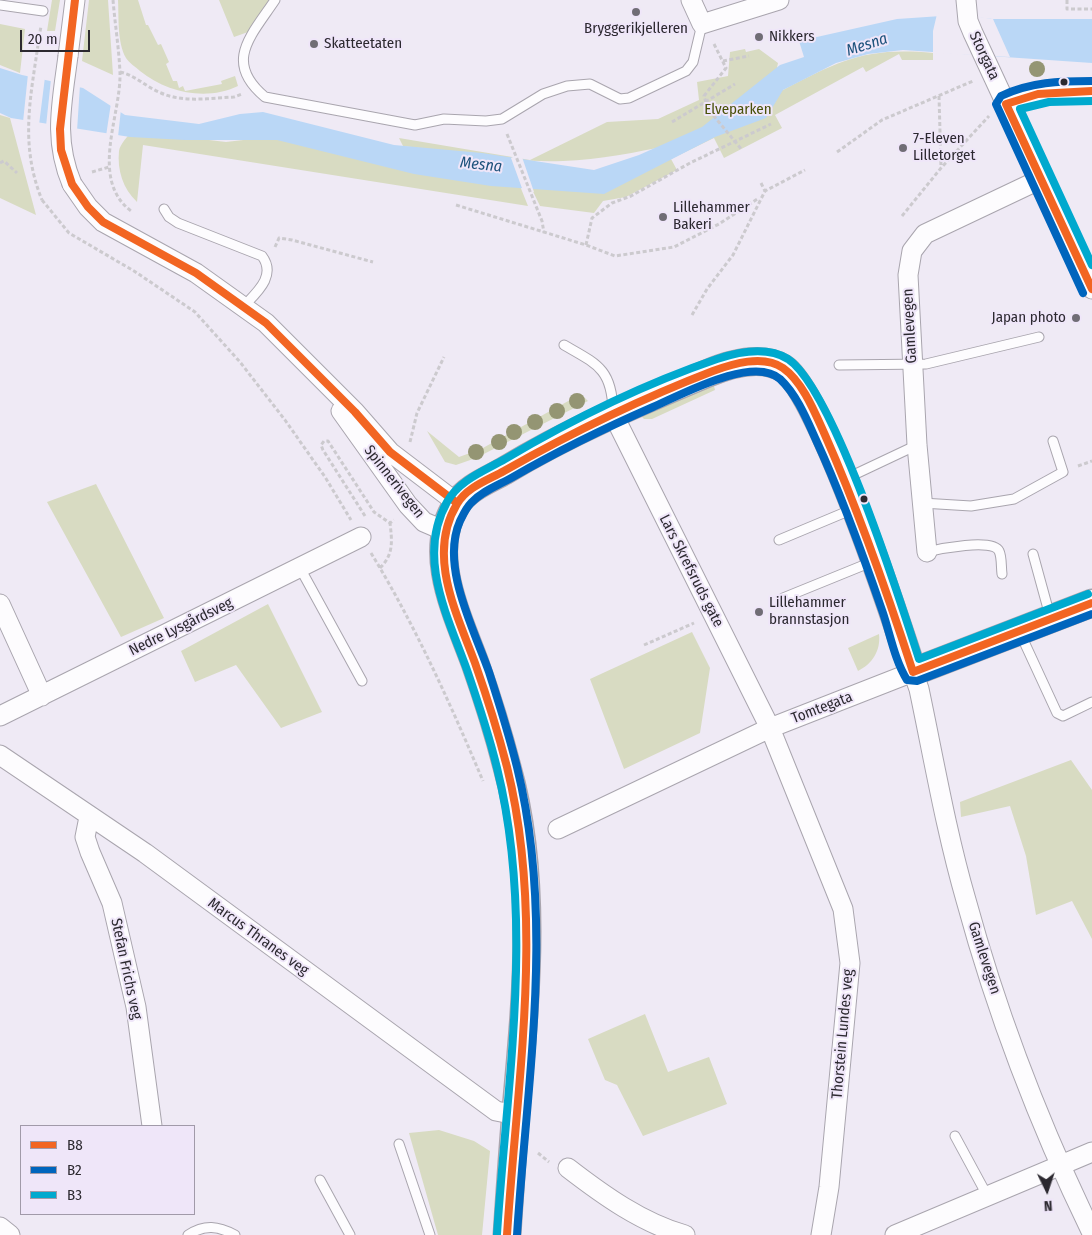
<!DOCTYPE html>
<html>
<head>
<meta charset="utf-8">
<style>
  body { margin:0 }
  #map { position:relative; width:1092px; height:1235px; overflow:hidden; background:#efeaf5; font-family:"Fira Sans Condensed",sans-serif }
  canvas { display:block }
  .legend { position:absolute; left:20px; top:1125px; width:175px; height:90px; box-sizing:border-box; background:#efe6f9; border:1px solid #a19aa9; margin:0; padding:6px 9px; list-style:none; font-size:15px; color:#2c2930 }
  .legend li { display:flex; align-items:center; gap:10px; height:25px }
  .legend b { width:25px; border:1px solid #a19aa9 }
  .north { position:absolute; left:1022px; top:1165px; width:50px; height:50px; -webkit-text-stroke:4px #efe6f9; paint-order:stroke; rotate:176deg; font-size:14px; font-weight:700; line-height:20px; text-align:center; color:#2c2930 }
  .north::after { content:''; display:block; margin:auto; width:18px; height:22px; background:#2c2930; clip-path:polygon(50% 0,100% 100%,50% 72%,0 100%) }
  .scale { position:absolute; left:20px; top:30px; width:70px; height:22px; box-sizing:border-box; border:2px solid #2c2930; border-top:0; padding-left:6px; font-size:15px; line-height:18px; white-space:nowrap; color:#2c2930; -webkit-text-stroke:4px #efe6f9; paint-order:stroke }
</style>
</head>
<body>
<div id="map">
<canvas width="1092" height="1235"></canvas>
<ul class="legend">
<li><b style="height:6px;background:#f26522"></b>B8</li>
<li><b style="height:6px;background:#0065bd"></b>B2</li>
<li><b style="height:6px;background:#00a9ce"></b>B3</li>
</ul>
<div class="north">N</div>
<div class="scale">20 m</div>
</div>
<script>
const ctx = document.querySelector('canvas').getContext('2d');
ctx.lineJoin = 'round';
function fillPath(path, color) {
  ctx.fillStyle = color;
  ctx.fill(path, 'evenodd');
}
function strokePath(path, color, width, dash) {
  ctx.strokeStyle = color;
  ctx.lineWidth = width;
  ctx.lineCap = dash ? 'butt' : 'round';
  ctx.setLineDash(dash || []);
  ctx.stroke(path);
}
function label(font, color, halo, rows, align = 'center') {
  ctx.font = font + ' "Fira Sans Condensed",sans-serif';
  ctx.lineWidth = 4;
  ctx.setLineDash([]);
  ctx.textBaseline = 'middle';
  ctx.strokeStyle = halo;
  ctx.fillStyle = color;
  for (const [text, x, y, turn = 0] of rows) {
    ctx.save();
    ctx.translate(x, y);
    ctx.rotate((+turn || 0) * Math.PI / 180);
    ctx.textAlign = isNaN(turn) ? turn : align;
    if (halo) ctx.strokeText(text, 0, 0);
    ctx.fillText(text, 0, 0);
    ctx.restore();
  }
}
fillPath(new Path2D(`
  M52 0H60L55 31H47Z
  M89 0H108L113 75 82 61Z
  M118 0H138L146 25H148L158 45 161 44 169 62 166 64 173 81H177L179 88 183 86 185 91 222 84 221 81 235 76 238 86C207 101 167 93 140 71 136 67 129 63 126 58 117 42 119 18 118 0Z
  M219 0H269L248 32 234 37Z
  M0 24 25 29 20 73 0 65Z
  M745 49 746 52 759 49 778 63 773 87 783 90C841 60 866 47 933 53V60H902L899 54 866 72 863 67 775 115 782 128 724 158 714 138 671 159 677 170 626 197 603 201 594 213 540 206 527 179 600 178 672 145C636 152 600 160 563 161 509 163 456 152 403 146L399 138 530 160 607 122 658 119 699 100 697 82 728 76 730 52Z
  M0 115 10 118 36 215 0 198Z
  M132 131 226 142 278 136 520 186 528 206 143 145 137 202C123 189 117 170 119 151 120 144 128 136 132 131Z
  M714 386 715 390 652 419H644L640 415Z
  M581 394 588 401 476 458 456 465 445 462 427 431 459 457 481 449Z
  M96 484 164 618 121 637 47 502Z
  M268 604 322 712 281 728 236 665 195 682 181 651Z
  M692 632 710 668 700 733 624 769 590 679Z
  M879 634C881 651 872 664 858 671L848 648Z
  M1071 760 1092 790V939L1072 901 1036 915 1026 856 1010 806 961 817 960 802Z
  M645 1014 668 1072 709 1057 727 1104 643 1136 617 1085 605 1080 588 1039Z
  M439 1130 474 1141 490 1151 482 1235H438L409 1133Z`), '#d8dbc2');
fillPath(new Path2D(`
  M956 15 993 19H1092V63L903 50 868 54 836 63 783 90 766 118 715 137 604 194 491 186 414 174 277 140H185L130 137 11 118 0 113V68L22 75 83 88 125 115 199 124 240 114 263 112 394 145 482 153 594 170 639 155 702 127 780 65 804 57 799 41 897 19Z`), '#bad7f6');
fillPath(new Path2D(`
  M953 13 993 19 1010 57 933 53V31L937 14Z
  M28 74 45 77 39 125 23 122Z
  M51 79 80 85 77 131 46 126Z
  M111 103 121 109 118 137 106 136Z
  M515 156 522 157 534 192 523 191 511 158Z`), '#efeaf5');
const lane = new Path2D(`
  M275 0C251 36 223 62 265 97L415 125 444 119 486 121 502 119 543 94 567 86 590 84 620 99 629 98 686 71 693 62 702 24
  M0 5 43 11
  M164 209 169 217 178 223 262 256C277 276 256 293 243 307
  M564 345C597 364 612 369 613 411
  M839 365 926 364 1039 337
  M845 479 917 445
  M922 503 971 506 1014 499 1063 472 1053 441
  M779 540 853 509
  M927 552C939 549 993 538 999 551 1002 557 1001 567 1002 574
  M1033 554 1050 616
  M300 568 362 681
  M783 598 874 561
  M1020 633 1057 713 1063 716 1092 702
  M955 1136 988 1197
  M399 1144 430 1235
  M320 1180 350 1235
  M188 1235C205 1224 218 1226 235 1235`);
const street = new Path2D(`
  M691 0 702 24 779 0
  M966 0 968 21 973 33 1092 289
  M68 56 75 0
  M1006 104C1038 90 1058 91 1092 91
  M72 184 88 207 103 222 196 273 266 323 355 412 390 452 457 503
  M341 411 408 505 424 522 445 531
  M613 414 770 728 843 909 850 963 829 1187 821 1235
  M927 552 917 445 908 275 912 251 925 234 1041 179
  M0 604 42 696
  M0 716 361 537
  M0 755 145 853 496 1111 516 1115
  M89 817 85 837 90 852 112 903 136 1007 152 1126
  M558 829 770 728 913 672 919 689C934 760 946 831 966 900 997 1014 1040 1126 1092 1233
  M568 1168C603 1195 642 1223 685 1235
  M0 1227 10 1235
  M895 1235 1092 1152`);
const secondary = new Path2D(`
  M507 1235C510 1189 513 1143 517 1098 527 988 537 874 507 767 498 732 487 697 475 663 458 616 425 552 457 504 467 488 488 480 504 471 568 432 637 403 706 374 729 364 760 355 783 368 820 389 896 620 913 672L1092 603`);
strokePath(lane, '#a9a5ae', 11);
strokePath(street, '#a9a5ae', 21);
strokePath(secondary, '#a9a5ae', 29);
strokePath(new Path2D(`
  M113 0C115 24 119 49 120 73 121 116 89 179 131 211
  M1067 0V9H1092
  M39 38 41 26
  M714 44 726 68 704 96 708 109 742 150
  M723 61 749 56
  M120 72C135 75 146 87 161 93 184 103 210 98 234 97L242 94
  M939 96 941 167
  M672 122 735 84
  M507 134 542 221 544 233
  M837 152 882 120 973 81
  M0 163 4 161 17 173
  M92 172 109 167
  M761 183 765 191
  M42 200 69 233 134 271 195 312 240 362 285 420 325 477 351 520
  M456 205 586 245 615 256 674 247 719 224 759 198
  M902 216 941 168 989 116
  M586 245 592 218 612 203 631 196 690 163 771 124
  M275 247 279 238 292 240 373 262
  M692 315 707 289 733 255 765 191 805 170
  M410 442 417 413 444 357
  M1078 466 1092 461
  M365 516 323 450 321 445 324 441H328L374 512 390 523 394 520
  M371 553C415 625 450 703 483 781
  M380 568C394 554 392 541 390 523
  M644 645 694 623
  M538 1153 549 1162`), '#cccace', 3, [4, 2.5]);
strokePath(lane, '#fdfcfe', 9);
strokePath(street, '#fdfcfe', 19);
strokePath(secondary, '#fdfcfe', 26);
const streetBridge = new Path2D(`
  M68 56C62 103 53 139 72 184`);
strokePath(streetBridge, '#a9a5ae', 21, []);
strokePath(new Path2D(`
  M39 38C31 96 19 143 42 200`), '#cccace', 3, [4, 2.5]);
strokePath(streetBridge, '#fdfcfe', 19);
strokePath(new Path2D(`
  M75 0 60 129 61 150 72 184 88 207 103 222 196 273 266 323 355 412 390 452 457 503
  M1092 91 1038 94 1006 104 1092 289
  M507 1235C517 1080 545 920 507 767 498 732 487 697 475 663 457 614 426 555 457 504 467 487 488 480 504 471 571 433 640 399 713 371 732 364 763 354 783 368 803 382 815 413 825 435 859 512 887 592 913 672L1092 603`), '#f26522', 8);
strokePath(new Path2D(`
  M1083 293 996 104 1001 96C1030 82 1060 81 1092 81
  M517 1235C527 1079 555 921 517 767 509 735 499 703 489 672 474 629 440 566 460 521 463 515 466 508 471 503 482 491 499 485 513 477 558 451 605 428 653 407 681 395 753 355 780 379 797 395 807 420 816 440 842 496 863 555 883 613 890 634 895 661 907 680L917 681 1092 614`), '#0065bd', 8);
strokePath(new Path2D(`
  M1092 101 1049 102 1020 109 1092 265
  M497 1234C507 1080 535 921 497 768 489 735 478 702 467 670 448 617 416 557 447 502 459 480 484 471 505 459 571 420 644 384 717 359 738 352 767 346 788 359 834 390 900 600 919 659L1088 594`), '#00a9ce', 8);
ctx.fillStyle = '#949573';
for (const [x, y] of [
  [1037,69],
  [577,401],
  [557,411],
  [535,422],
  [514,432],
  [499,442],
  [476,452]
]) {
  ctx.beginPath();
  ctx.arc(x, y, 8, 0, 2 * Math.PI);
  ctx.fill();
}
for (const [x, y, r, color] of [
  [636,12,5,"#706d75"],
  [759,37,5,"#706d75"],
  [314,44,5,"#706d75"],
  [1064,82,4.5,"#2c2930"],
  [903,148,5,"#706d75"],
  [663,217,5,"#706d75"],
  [1076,318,5,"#706d75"],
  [864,499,4.5,"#2c2930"],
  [759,612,5,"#706d75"]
]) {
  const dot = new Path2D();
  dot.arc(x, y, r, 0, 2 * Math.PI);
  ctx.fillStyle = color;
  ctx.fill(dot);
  strokePath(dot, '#efe6f9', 2);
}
label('15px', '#2c2930', '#efe6f9', [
  ["Bryggerikjelleren",636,29,"center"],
  ["Nikkers",769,37],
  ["Skatteetaten",324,44],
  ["7-Eleven",913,139],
  ["Lilletorget",913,156],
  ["Lillehammer",673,208],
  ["Bakeri",673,225],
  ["Japan photo",1066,318,"right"],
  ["Lillehammer",769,603],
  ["brannstasjon",769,620]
], 'left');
label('15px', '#2c2930', '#efe6f9', [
  ["Storgata",984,56,65],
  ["Gamlevegen",910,326,-93],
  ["Spinnerivegen",394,482,52],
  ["Lars Skrefsruds gate",691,571,63],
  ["Nedre Lysgårdsveg",181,627,-26],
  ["Tomtegata",822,708,-21],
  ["Marcus Thranes veg",258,937,36],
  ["Gamlevegen",984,958,72],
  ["Stefan Frichs veg",126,969,78],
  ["Thorstein Lundes veg",843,1034,-85]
]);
label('15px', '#495008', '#efe6f9', [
  ["Elveparken",738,110]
]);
label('italic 16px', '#1d527c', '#efe6f9', [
  ["Mesna",867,45,-18],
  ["Mesna",481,165,6]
]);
</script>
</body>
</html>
